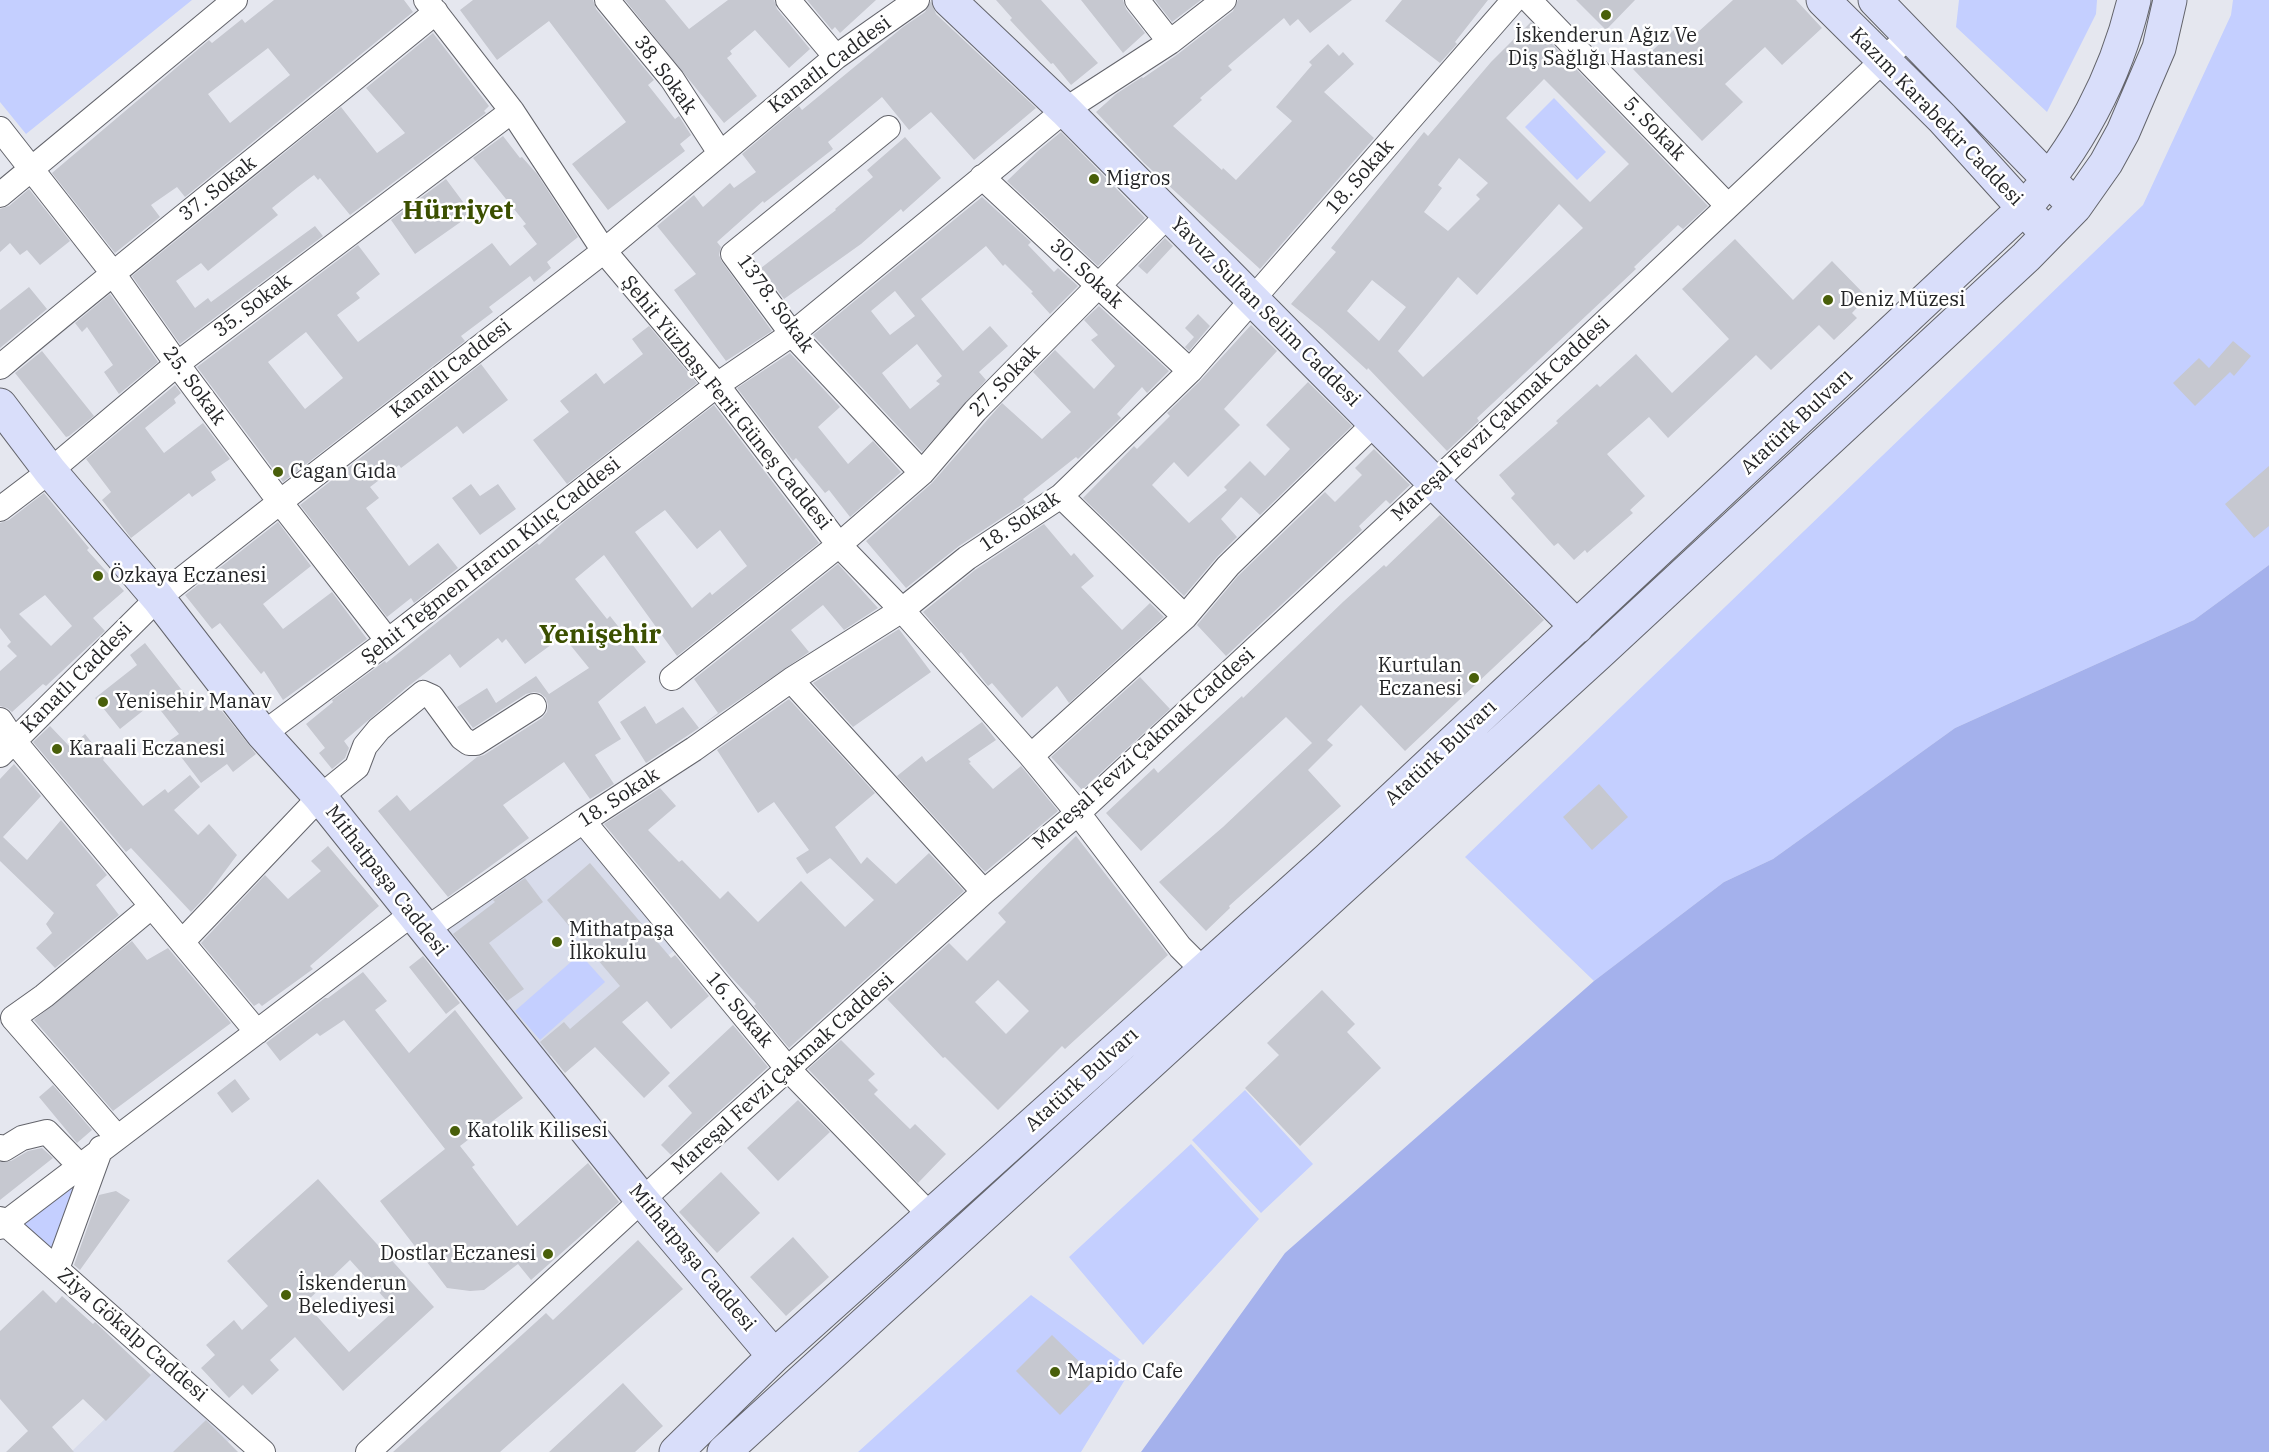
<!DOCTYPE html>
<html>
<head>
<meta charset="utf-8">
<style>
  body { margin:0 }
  canvas { display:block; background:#e5e7ef }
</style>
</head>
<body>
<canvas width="2269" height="1452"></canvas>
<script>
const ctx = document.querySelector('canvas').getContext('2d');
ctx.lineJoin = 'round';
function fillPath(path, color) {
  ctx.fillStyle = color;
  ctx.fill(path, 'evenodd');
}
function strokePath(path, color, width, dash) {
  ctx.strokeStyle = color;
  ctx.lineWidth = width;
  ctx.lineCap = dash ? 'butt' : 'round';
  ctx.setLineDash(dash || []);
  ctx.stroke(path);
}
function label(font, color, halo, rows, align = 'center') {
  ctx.font = font + ' "IBM Plex Serif",serif';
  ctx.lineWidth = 5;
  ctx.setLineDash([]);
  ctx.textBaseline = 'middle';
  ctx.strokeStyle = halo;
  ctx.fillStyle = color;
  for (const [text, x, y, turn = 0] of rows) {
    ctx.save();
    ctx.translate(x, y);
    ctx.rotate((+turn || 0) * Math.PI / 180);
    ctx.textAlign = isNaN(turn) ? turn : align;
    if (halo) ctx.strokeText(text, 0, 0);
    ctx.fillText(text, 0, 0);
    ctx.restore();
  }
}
fillPath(new Path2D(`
  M577 823 677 948 540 1065 436 935Z
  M156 1369 235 1436 215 1452H71Z`), '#d8dceb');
fillPath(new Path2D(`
  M0 0H192L26 134 0 102Z
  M1959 0H2097L2096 14 2047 112 1956 27Z
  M2233 0H2269V565L2194 620 1955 728 1773 859 1724 882 1594 981 1465 857 2143 205 2231 15Z
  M1554 98 1606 152 1577 180 1525 127Z
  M580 954 605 982 540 1040 515 1011Z
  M1245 1090 1313 1164 1261 1213 1192 1140Z
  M1191 1144 1259 1219 1143 1345 1069 1257Z
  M91 1162 55 1261 11 1222Z
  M1031 1295 1132 1368 1081 1452H858Z`), '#c4cfff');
fillPath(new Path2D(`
  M2269 565V1452H1141L1285 1253 1594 981 1724 882 1773 859 1955 728 2194 620Z`), '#a4b1ec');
fillPath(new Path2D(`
  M274 0H404L413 12 185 197 177 187 151 205 160 217 115 253 52 173 209 40 212 43 242 19 245 23ZM268 48 290 75 230 123 208 94Z
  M473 0H593L596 9 654 80 648 85 675 119 679 116 691 135 680 144 685 151 608 210 572 164 626 122 549 21 497 60 460 10Z
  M625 0H665L689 29 728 0H774L777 9 810 49 789 68 755 30 730 51 732 54 727 58 757 96 724 123Z
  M807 0H876L840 33 835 27 832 30Z
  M996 0H1041L1098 63 1071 85 1053 63 1051 64 1010 20 1012 18Z
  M1081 0H1123L1126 9 1145 33 1123 53Z
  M1155 0H1201L1172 22Z
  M1238 0H1352L1310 33 1298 19 1290 26 1284 18 1228 66 1232 70 1200 98 1202 100 1173 126 1222 170 1223 168 1236 180 1292 121 1276 107 1312 65 1309 62 1328 44 1339 56 1343 52 1354 64 1324 92 1374 138 1260 269 1144 163 1096 112 1116 94 1142 77 1143 78 1178 54 1233 11Z
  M1402 0H1488L1455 42 1457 44 1440 63 1385 21Z
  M1576 0H1635L1606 30Z
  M1733 0H1796L1822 28 1782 65 1765 47 1725 84 1743 102 1702 141 1633 69 1674 30 1686 43Z
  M931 1 936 14 1036 108 974 160 931 112 909 130 882 97 828 142 833 149 764 203 763 201 717 242 721 247 719 255 722 262 772 331 726 361 674 290 696 274 657 226 694 195 703 207 730 183 734 188 756 172 742 154 799 106 802 110 903 27 925 12Z
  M1531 22 1708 206 1683 229 1678 225 1634 267 1636 269 1477 418 1479 421 1447 451 1368 368 1367 370 1322 329 1291 304 1336 252 1331 248 1424 132 1428 136 1491 62ZM1544 79 1629 164 1590 202 1506 118ZM1459 158 1488 183 1476 195 1480 199 1448 231 1424 212 1442 188 1438 185ZM1559 204 1583 228 1423 377 1398 351 1458 277 1477 295ZM1372 280 1406 307 1379 341 1347 311Z
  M433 33 489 106 484 111 486 113 350 215 320 178 318 180 314 175 298 187 272 208 278 215 208 271 201 263 176 281 195 308 208 298 211 302 315 226 323 236 180 344 132 276 341 107 377 153 405 133 366 88Z
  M1061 132 1145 218 1098 266 1007 181 1038 151Z
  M503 136 520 158 522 157 537 174 578 237 547 262 551 268 534 282 530 276 489 307 493 312 461 336 465 341 283 482 197 367 358 245 380 274 356 293 360 298 337 315 358 342 492 243 510 266 537 244 523 226 526 224 473 158ZM306 332 343 378 305 409 268 362Z
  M905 137 941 178 903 212 901 209 861 244 784 299 761 268 836 210 835 209 873 177 867 170Z
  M446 179 472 214 415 254 391 220Z
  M29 189 70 241 40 265 27 250 20 255 10 243 0 252V209L9 206Z
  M982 197 1031 242 1028 245 1054 272 1058 268 1078 286 1050 314 1031 293 1033 292 1005 264 1003 266 986 246 921 299 963 351 990 326 1008 346 979 372 986 380 922 452 813 335ZM895 291 915 316 890 335 871 311ZM917 344 942 376 936 381 940 384 910 409 882 373Z
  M1165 238 1173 246 1147 274 1138 266Z
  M1735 239 1793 300 1832 261 1867 297 1852 313 1857 318 1834 340 1819 325 1771 370 1756 355 1668 438 1649 417 1607 454 1645 496 1630 510 1633 513 1587 553 1585 550 1574 560 1558 543 1554 546 1511 498 1515 494 1499 475 1558 423 1556 421 1597 384 1600 387 1636 354 1672 393 1729 339 1682 289Z
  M29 287 47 309 0 348V310Z
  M110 294 158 362 119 394 104 372 113 365 87 327 82 332 75 323Z
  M1099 306 1169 371 1147 393 1142 387 1117 414 1121 418 1078 459 1076 457 1023 499 1026 502 959 546 906 588 866 541 932 483 1002 403 1042 439 1071 412 1033 372 1055 350 1094 389 1115 366 1091 340 1098 335 1084 320Z
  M1198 314 1210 326 1189 351 1185 347 1194 337 1185 328Z
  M1251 325 1277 351 1224 409 1240 425 1188 477 1174 462 1152 485 1189 523 1227 490 1224 487 1250 461 1265 476 1290 449 1266 425 1308 382 1352 426 1260 515 1241 497 1221 519 1237 537 1217 557 1184 596 1083 498 1134 446 1137 449 1170 416 1167 413 1200 381Z
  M649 326 697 383 567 484 533 440 569 412 560 401 596 373 604 384 643 354 632 339Z
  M2233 341 2251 356 2234 376 2230 372 2195 406 2173 383 2199 358 2209 368Z
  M42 351 94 416 69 436 66 437 15 373Z
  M790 353 840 407 818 427 848 464 873 441 901 472 850 517 829 490 825 493 796 458 793 461 737 388Z
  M481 364 508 400 463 434 457 426 401 468 399 465 370 487 379 498 366 508 409 566 438 543 458 568 414 603 411 598 387 617 300 505Z
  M175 385 181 393 174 399 176 403 145 428 164 453 203 423 230 459 211 472 216 480 192 497 189 493 131 538 102 500 111 492 86 459Z
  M714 405 819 543 677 656 604 555 575 579 607 619 610 616 646 662 598 702 621 739 595 755 614 784 590 799 564 762 503 805 529 838 448 897 378 811 397 795 410 811 477 757 484 755 542 718 547 712 548 705 546 698 540 693 534 692 526 694 473 728 457 707 487 688 496 703 536 676 549 694 589 668 563 636 525 664 506 639 502 643 498 638 460 668 450 654 406 688 344 741 349 748 345 758 332 769 319 753 325 748 306 724 333 702 332 700 385 661 386 663 537 543 539 545 565 521ZM665 510 697 549 720 530 747 566 712 595 710 592 692 608 635 532Z
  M1374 449 1410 485 1390 504 1386 500 1359 526 1362 530 1226 656 1197 625 1238 576 1325 492 1335 502 1362 475 1355 468Z
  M2269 466V526L2254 538 2225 504Z
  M471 484 480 496 498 484 516 509 480 535 452 498Z
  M44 493 89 548 87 550 124 591 93 618 105 631 46 686 43 684 12 712 7 708 0 706V671L17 656 7 646 11 642 0 628V523L9 520ZM45 595 72 626 51 646 19 614Z
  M1440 515 1544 620 1405 751 1361 705 1327 740 1333 745 1308 770 1341 806 1229 906 1230 908 1206 931 1159 882 1223 827 1312 743 1286 717 1141 851 1106 813 1154 768 1158 773 1242 696 1243 698 1344 601 1384 565 1386 567Z
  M278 522 311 566 263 604 283 629 332 592 367 639 283 700 264 671 261 674 220 623 212 629 185 595Z
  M1044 524 1071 556 1074 553 1094 576 1081 587 1122 630 1150 603 1164 617 1069 703 1057 686 1022 718 992 683 988 686 961 652 959 654 923 612 975 570Z
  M838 564 878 608 844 630 823 605 791 630 809 652 701 726 718 713 694 679Z
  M899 629 931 672 853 727 813 683Z
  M145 643 199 712 214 701 256 754 233 772 227 764 201 783 169 741 179 734 154 702 120 729 95 698 137 665 130 655Z
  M1140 677 1170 709 1082 790 1051 757Z
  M789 699 875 793 835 827 861 864 867 857 896 884 929 853 964 891 789 1048 754 1006 756 1004 731 977 604 824 660 788 676 806 648 830 679 862 682 860 720 899 728 891 758 922 801 881 845 927 874 900 830 858 807 874 796 858 809 850 774 802 758 813 717 750Z
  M645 706 656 724 683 707 699 728 646 763 620 722Z
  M982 722 996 740 968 759 971 762 969 763 993 789 1021 766 1058 811 985 872 897 776 922 756 926 762Z
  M50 726 70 747 85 734 104 758 103 760 143 806 165 789 168 793 190 775 200 787 174 810 198 835 209 824 237 855 208 894 191 912 131 848 126 852 33 742Z
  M14 764 41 796 3 837 27 860 61 820 107 875 96 885 119 915 55 968 36 948 52 933 46 924 54 913 0 861V779Z
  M1599 784 1628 817 1592 850 1563 817Z
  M1076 836 1168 955 1065 1049 1062 1046 998 1110 945 1057 943 1058 887 999 949 943 967 961 1006 922 998 913ZM998 980 1029 1011 1006 1034 975 1002Z
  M328 846 379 906 310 966 313 969 262 1006 259 1003 254 1006 201 943 265 875 288 899 321 871 311 861Z
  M590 863 671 958 675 955 709 996 671 1029 647 1001 622 1022 670 1073 644 1098 595 1047 565 1073 540 1042 564 1022 570 1029 620 986 547 900Z
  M525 878 543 902 489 943 524 989 507 1001 453 934 495 902 493 900Z
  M132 941 147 960 168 948 231 1023 113 1111 34 1020Z
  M423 956 460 1003 446 1014 409 967Z
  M363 972 387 1001 375 1010 409 1053 455 1010 523 1098 460 1146 475 1165 472 1167 517 1226 588 1163 619 1202 531 1280 518 1264 484 1290 470 1291 447 1288 380 1201 445 1149 344 1020 320 1036 317 1033 280 1061 266 1043 325 998H328Z
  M1322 990 1355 1024 1347 1032 1381 1068 1300 1146 1245 1088 1279 1055 1267 1043Z
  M733 1025 768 1067 671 1155 661 1145 692 1113 668 1086Z
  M841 1040 875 1074 868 1080 878 1090 874 1094 910 1129 915 1124 946 1154 918 1183 808 1069Z
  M235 1079 250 1099 232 1113 217 1093Z
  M53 1085 92 1130 77 1143 39 1097Z
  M798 1100 830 1132 778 1181 747 1148Z
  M42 1148 53 1158 0 1200V1162L11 1161 28 1151Z
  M721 1172 760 1213 717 1253 679 1212Z
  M318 1179 434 1307 343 1391 295 1337 270 1360 279 1370 252 1395 243 1385 229 1398 201 1368 215 1355 206 1345 234 1320 242 1330 268 1306 227 1261ZM350 1260 395 1310 349 1352 305 1303Z
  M116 1191 130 1200 80 1270 74 1265 99 1195Z
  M793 1237 829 1277 786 1316 750 1277Z
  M638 1240 683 1289 500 1452H393L546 1313 553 1320Z
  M43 1290 56 1303 62 1296 93 1324 95 1322 151 1375 106 1421 83 1399 52 1427 74 1452H6L28 1431 0 1399V1331Z
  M1052 1335 1096 1378 1060 1415 1016 1371Z
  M623 1383 663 1426 635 1452H549Z
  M206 1420 238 1452H173Z`), '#c6c8d0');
const street = new Path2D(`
  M426 0 512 111 604 251 717 385 839 545 902 610 1031 756 1078 813 1180 947 1204 971
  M607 0 672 79 720 153
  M788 0 836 57
  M1137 0 1170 42
  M1529 0 1728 206
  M888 128 733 254 792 334 922 473
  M0 129 112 272 177 364 280 502 388 641
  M982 177 1190 371
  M0 195 235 0
  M0 367C144 246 291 131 436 12
  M1061 496 1185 617
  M0 509 50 471 177 364 512 111
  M672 678 839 545 922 473 975 411 1168 215
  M791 680 984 892
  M0 720 14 741 257 1032
  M263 734 388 641 717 385 792 334 1065 110 1170 42 1224 0
  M0 755 158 598 280 502 604 251 836 57 917 0
  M1031 756 1185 617 1228 566 1375 423
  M583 821 788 1069 931 1216
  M425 930 583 821 694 749 791 680 902 610 967 558 1061 496 1190 371 1514 0
  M182 942 320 797 357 767 365 746 379 729 423 693 432 697 462 738 469 743H476L534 706
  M117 1137 13 1018 44 996 152 906
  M0 1147 4 1149 22 1138 47 1132 79 1165
  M0 1219 263 1452
  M0 1227 412 914
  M57 1269 101 1148
  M368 1452 642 1200 984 892 1078 813 1434 483 1910 35`);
const secondary = new Path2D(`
  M949 0 1065 110 1577 627
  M1823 0 1942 118 2038 224
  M1875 0 2064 195
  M0 405 50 471 158 598 263 734 320 797 642 1200 774 1356
  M676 1452 774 1356 1328 859 2024 208C2077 150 2116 77 2134 0
  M724 1452 1599 653 2026 257 2075 207 2106 163 2123 132 2159 48 2170 0`);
strokePath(street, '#63646b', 26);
strokePath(secondary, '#63646b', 35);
strokePath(street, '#fff', 24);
strokePath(secondary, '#d9defa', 33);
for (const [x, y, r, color] of [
  [1606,15,6,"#495f0a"],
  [1094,179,6,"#495f0a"],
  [1828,300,6,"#495f0a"],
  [278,472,6,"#495f0a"],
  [98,576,6,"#495f0a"],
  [1474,678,6,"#495f0a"],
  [103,702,6,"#495f0a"],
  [57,749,6,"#495f0a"],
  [557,942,6,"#495f0a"],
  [455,1131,6,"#495f0a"],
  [548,1254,6,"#495f0a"],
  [286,1295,6,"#495f0a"],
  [1055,1372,6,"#495f0a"]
]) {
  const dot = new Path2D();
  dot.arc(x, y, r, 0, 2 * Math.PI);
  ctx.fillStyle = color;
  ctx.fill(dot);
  strokePath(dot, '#fff', 2);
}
label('20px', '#242527', '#fff', [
  ["İskenderun Ağız Ve",1606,36,"center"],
  ["Diş Sağlığı Hastanesi",1606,59,"center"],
  ["Migros",1106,179],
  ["Deniz Müzesi",1840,300],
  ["Cagan Gıda",290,472],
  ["Özkaya Eczanesi",110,576],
  ["Kurtulan",1462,666,"right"],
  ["Eczanesi",1462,689,"right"],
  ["Yenisehir Manav",115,702],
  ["Karaali Eczanesi",69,749],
  ["Mithatpaşa",569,930],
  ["İlkokulu",569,953],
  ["Katolik Kilisesi",467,1131],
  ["Dostlar Eczanesi",536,1254,"right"],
  ["İskenderun",298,1284],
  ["Belediyesi",298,1307],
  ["Mapido Cafe",1067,1372]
], 'left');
label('20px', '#242527', '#fff', [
  ["Kanatlı Caddesi",830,65,-37],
  ["38. Sokak",665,75,54],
  ["Kazım Karabekir Caddesi",1936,117,46],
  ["5. Sokak",1654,129,46],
  ["18. Sokak",1360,177,-49],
  ["37. Sokak",218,189,-38],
  ["30. Sokak",1086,274,43],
  ["1378. Sokak",775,304,54],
  ["35. Sokak",253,306,-37],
  ["Yavuz Sultan Selim Caddesi",1265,312,45],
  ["Kanatlı Caddesi",451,369,-38],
  ["27. Sokak",1005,381,-46],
  ["25. Sokak",194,386,54],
  ["Şehit Yüzbaşı Ferit Güneş Caddesi",726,403,51],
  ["Mareşal Fevzi Çakmak Caddesi",1501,419,-43],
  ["Atatürk Bulvarı",1797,422,-43],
  ["18. Sokak",1020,522,-34],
  ["Şehit Teğmen Harun Kılıç Caddesi",491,561,-38],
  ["Kanatlı Caddesi",77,678,-45],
  ["Mareşal Fevzi Çakmak Caddesi",1144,749,-42],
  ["Atatürk Bulvarı",1441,753,-43],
  ["18. Sokak",619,798,-33],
  ["Mithatpaşa Caddesi",386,881,52],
  ["16. Sokak",739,1010,50],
  ["Mareşal Fevzi Çakmak Caddesi",783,1074,-42],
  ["Atatürk Bulvarı",1082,1080,-42],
  ["Mithatpaşa Caddesi",692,1258,50],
  ["Ziya Gökalp Caddesi",132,1335,41]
]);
label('bold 26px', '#3b4f00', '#fff', [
  ["Hürriyet",458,211],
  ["Yenişehir",600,635]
]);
</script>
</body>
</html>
